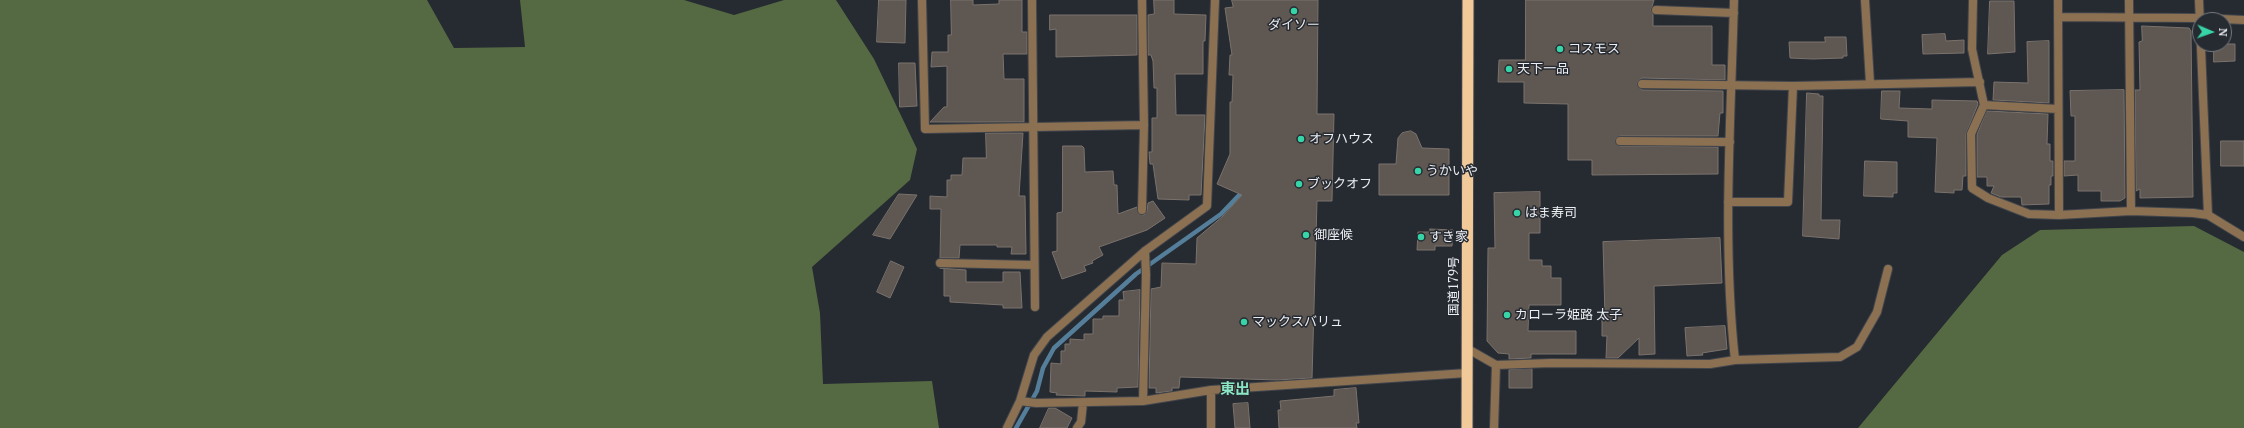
<!DOCTYPE html>
<html>
<head>
<meta charset="utf-8">
<style>
  body { margin:0 }
  #map { position:relative; width:2244px; height:428px; overflow:hidden; background:#262a31; font-family:"PT Serif",serif }
  canvas { display:block }
  .north { position:absolute; left:2192px; top:12px; width:40px; height:40px; box-sizing:border-box; background:#262a31; border:1px solid #75787e; border-radius:50%; rotate:92deg; font-size:11px; font-weight:700; line-height:16px; text-align:center; color:#ebeef2 }
  .north::after { content:''; display:block; margin:auto; width:14px; height:18px; background:#36d4a7; clip-path:polygon(50% 0,100% 100%,50% 72%,0 100%) }
</style>
</head>
<body>
<div id="map">
<canvas width="2244" height="428"></canvas>
<div class="north">N</div>
</div>
<script>
const ctx = document.querySelector('canvas').getContext('2d');
ctx.lineJoin = 'round';
function fillPath(path, color) {
  ctx.fillStyle = color;
  ctx.fill(path, 'evenodd');
}
function strokePath(path, color, width, dash) {
  ctx.strokeStyle = color;
  ctx.lineWidth = width;
  ctx.lineCap = dash ? 'butt' : 'round';
  ctx.setLineDash(dash || []);
  ctx.stroke(path);
}
function label(font, color, halo, rows, align = 'center') {
  ctx.font = font + ' "PT Serif","Noto Sans JP",serif';
  ctx.lineWidth = 3;
  ctx.setLineDash([]);
  ctx.textBaseline = 'middle';
  ctx.strokeStyle = halo;
  ctx.fillStyle = color;
  for (const [text, x, y, turn = 0] of rows) {
    ctx.save();
    ctx.translate(x, y);
    ctx.rotate((+turn || 0) * Math.PI / 180);
    ctx.textAlign = isNaN(turn) ? turn : align;
    if (halo) ctx.strokeText(text, 0, 0);
    ctx.fillText(text, 0, 0);
    ctx.restore();
  }
}
fillPath(new Path2D(`
  M0 0H427L454 48 525 47 520 0H684L734 15 784 0H836L874 59 917 149 910 180 812 267 820 313 823 384 932 381 939 428H0Z
  M2194 226 2244 252V428H1858L2002 255 2040 230Z`), '#556a43');
strokePath(new Path2D(`
  M1016 428 1037 391 1043 368 1054 348 1136 274 1221 214 1243 191`), '#547e9a', 4.5);
const building = new Path2D(`
  M879 0H906L905 43 877 42Z
  M951 0H973V5L999 4V0H1022V32H1027V54H1003L1004 79H1024V122H930L944 107H947V66L931 67 932 52H948V35H951Z
  M1154 0H1174V14L1206 15 1205 41H1203V74H1175L1176 115H1205L1201 195H1189V200L1158 199 1153 164H1150L1149 152H1152V118H1157V88H1154L1153 61 1151 55H1148V15L1154 14Z
  M1232 0H1318L1317 114H1334L1332 201H1317L1312 378 1277 380 1180 377 1179 388H1172V391L1156 393V388H1149L1151 289 1161 287 1162 263 1196 264 1197 238 1223 216 1242 195 1217 184 1230 154V102H1232L1233 75H1229L1230 55H1232L1225 8 1233 7Z
  M1526 0H1654L1651 10 1653 15V26H1712V65H1725V80L1642 78 1638 81 1637 84 1642 90 1723 91V113H1720L1718 136H1620L1616 138 1615 141 1620 146 1718 147V174L1592 175V160H1568V104L1524 103V82H1498L1499 60H1525Z
  M1990 1H2014L2015 52 1988 54Z
  M1050 15H1137V55L1056 57V29L1050 30Z
  M2142 26 2189 28 2191 31 2193 197 2140 198V189L2136 191 2135 90H2140L2139 42 2142 41Z
  M1945 34 1946 41 1964 40V53L1923 54 1922 35Z
  M1825 37H1846L1847 56H1843V58L1813 59 1790 58 1789 42H1825Z
  M2049 41V103L1993 100 1994 82 2028 83 2027 42Z
  M2214 44H2235V61L2214 62Z
  M899 63H915L917 106 900 107Z
  M2124 90 2125 198 2120 201H2101V191H2078V175L2064 176V161H2075V116H2071L2070 91Z
  M1882 91H1900L1899 108 1932 109V100L1977 101 1978 104 1966 134V176H1963L1962 190H1954V193L1935 192 1937 138 1908 137V121L1881 119Z
  M1807 93 1819 94V96H1823L1821 220H1840L1839 239 1803 236Z
  M1987 111 2048 114 2047 144H2050V161H2053V176H2051V185H2049V204L2022 205 2021 197H2001L1991 193 1994 186H1987V177H1977V135Z
  M1411 131 1416 134 1422 148 1449 149V195H1379V164H1396L1398 138 1402 133Z
  M986 133H1023L1019 196H1025L1026 254H1011L1012 247H997V245H960L959 258H940L941 209H930V196L947 197V180H951V175H962L963 158H986Z
  M2221 141H2244V166H2221Z
  M1063 146H1082L1084 148 1085 172 1113 171 1114 185H1117L1118 214 1137 207 1139 214 1144 215 1147 211 1148 203 1153 201 1165 218 1147 230 1099 247 1103 255 1092 261 1093 263 1084 266 1086 271 1062 279 1052 252 1057 251V213L1062 212Z
  M1865 161 1897 162V193H1893V197L1864 196Z
  M1540 192V233H1529V260H1542V266H1551V278H1561V305H1529L1528 331H1576V354H1531V358L1509 359V354L1498 353 1487 341 1488 248H1495L1494 193Z
  M899 194 917 195 890 239 873 235Z
  M1430 229 1453 230 1452 246H1435V250H1417L1418 232H1430Z
  M1720 238 1722 283 1654 286 1655 354 1639 355V338L1618 358H1606L1607 336H1602V318L1605 317 1603 242Z
  M891 261 904 267 890 298 877 292Z
  M940 268 966 270V282H1003V272H1020L1022 308H1003V305L950 302V296H944V269Z
  M1140 290 1138 387 1117 388V392L1085 391V396L1056 395 1057 393 1050 392 1051 363 1061 364V351H1065V344H1070V339L1084 340V334H1093V319H1103V316H1119V300H1124L1123 292Z
  M1725 326 1727 349 1702 353 1703 355 1687 356 1685 328Z
  M1532 369V388H1509V370Z
  M1356 388 1359 423H1356L1357 428H1279L1278 410H1281L1280 401 1334 396V390Z
  M1248 403 1250 428H1235L1233 404Z
  M1049 408H1055L1072 418 1067 428H1040Z`);
fillPath(building, '#5f5751');
strokePath(building, '#7a726c', 1);
const minor = new Path2D(`
  M922 0 925 129 1144 125
  M1032 0 1035 307
  M1142 0 1144 125 1142 210
  M1865 0 1870 83
  M1973 0 1972 49 1984 105 2058 109
  M2058 0 2059 215
  M2129 0 2131 211
  M2199 0 2208 215
  M1656 10 1734 13
  M2058 17 2199 18 2244 20
  M1642 84 1793 86 1980 82
  M1984 105 1971 134 1972 188 1988 198 2029 214 2059 215 2131 211 2193 213 2208 215 2244 237
  M1620 141 1730 142
  M1728 202H1788L1793 86
  M940 263 1034 265
  M1468 349 1496 365 1551 363 1710 364 1735 360C1722 241 1731 120 1734 0
  M1735 360 1840 357 1857 347 1877 312 1888 269
  M1211 390V428
  M1020 401 1036 403 1143 401 1211 390 1467 373
  M1143 401 1146 275 1145 251
  M1007 428 1020 401 1034 355 1047 337 1145 251 1207 206 1215 0
  M1077 428 1081 422 1083 403
  M1494 428 1496 365`);
const trunk = new Path2D(`
  M1467 428 1468 0`);
strokePath(minor, '#42454c', 10);
strokePath(trunk, '#42454c', 13);
strokePath(minor, '#8b7152', 8);
strokePath(trunk, '#f2ca9a', 11);
for (const [x, y, r, color] of [
  [1294,11,4,"#36d4a7"],
  [1560,49,4,"#36d4a7"],
  [1509,69,4,"#36d4a7"],
  [1301,139,4,"#36d4a7"],
  [1418,171,4,"#36d4a7"],
  [1299,184,4,"#36d4a7"],
  [1517,213,4,"#36d4a7"],
  [1306,235,4,"#36d4a7"],
  [1421,237,4,"#36d4a7"],
  [1507,315,4,"#36d4a7"],
  [1244,322,4,"#36d4a7"]
]) {
  const dot = new Path2D();
  dot.arc(x, y, r, 0, 2 * Math.PI);
  ctx.fillStyle = color;
  ctx.fill(dot);
  strokePath(dot, '#262a31', 1.5);
}
label('13px', '#ebeef2', '#262a31', [
  ["ダイソー",1294,25,"center"],
  ["コスモス",1568,49],
  ["天下一品",1517,69],
  ["オフハウス",1309,139],
  ["うかいや",1426,171],
  ["ブックオフ",1307,184],
  ["はま寿司",1525,213],
  ["御座候",1314,235],
  ["すき家",1429,237],
  ["カローラ姫路 太子",1515,315],
  ["マックスバリュ",1252,322]
], 'left');
label('13px', '#ebeef2', '#262a31', [
  ["国道179号",1454,286,-90]
]);
label('bold 15px', '#8ae5c4', '#262a31', [
  ["東出",1235,390]
]);
</script>
</body>
</html>
